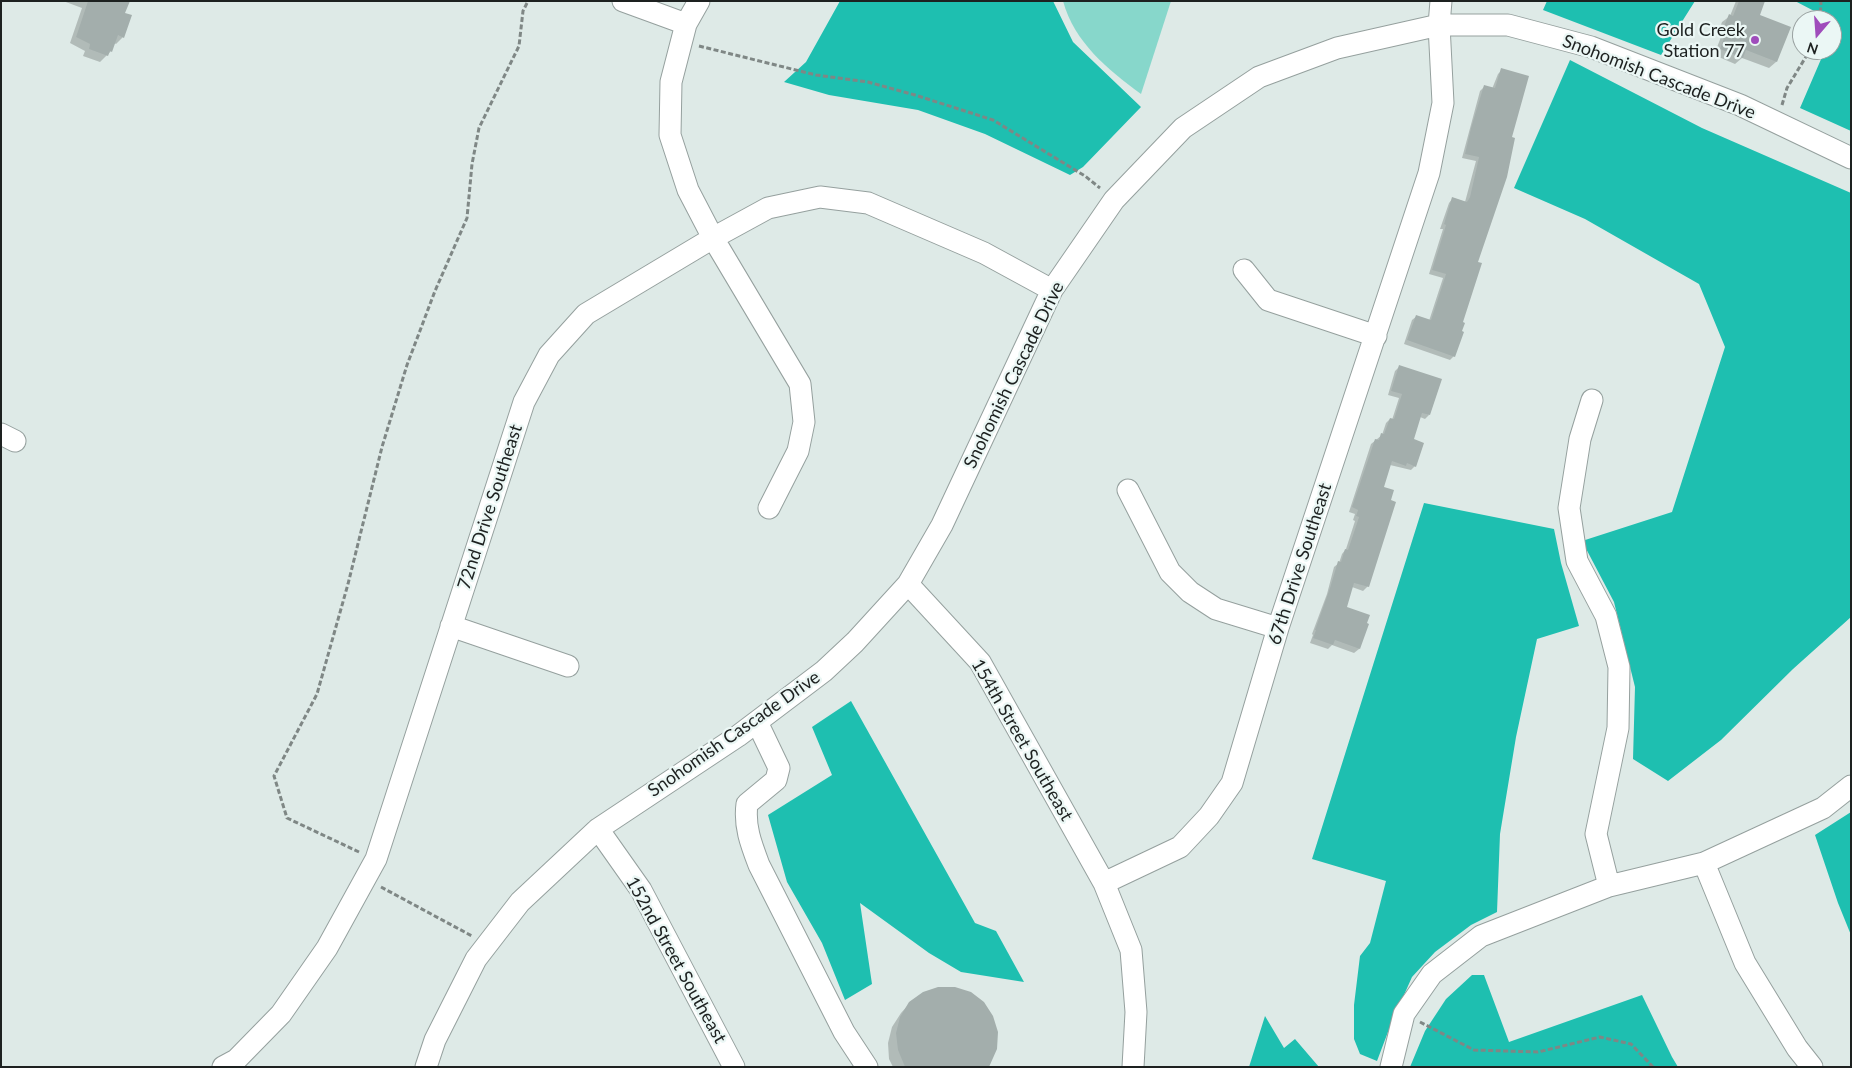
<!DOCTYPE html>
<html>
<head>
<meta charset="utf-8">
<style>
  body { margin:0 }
  #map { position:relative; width:1852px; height:1068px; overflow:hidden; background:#deeae7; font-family:Lato,sans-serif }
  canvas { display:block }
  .frame { position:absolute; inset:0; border:2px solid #1d2120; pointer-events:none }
  .north { position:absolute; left:1792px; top:10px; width:50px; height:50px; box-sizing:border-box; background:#ebf7f5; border:1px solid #99a1a0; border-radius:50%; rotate:198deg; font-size:14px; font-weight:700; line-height:20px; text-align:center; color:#1d2120 }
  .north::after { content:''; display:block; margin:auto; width:18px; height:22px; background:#9f4cbb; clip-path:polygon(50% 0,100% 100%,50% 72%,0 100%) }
</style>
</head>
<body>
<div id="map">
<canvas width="1852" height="1068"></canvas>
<div class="frame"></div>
<div class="north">N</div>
</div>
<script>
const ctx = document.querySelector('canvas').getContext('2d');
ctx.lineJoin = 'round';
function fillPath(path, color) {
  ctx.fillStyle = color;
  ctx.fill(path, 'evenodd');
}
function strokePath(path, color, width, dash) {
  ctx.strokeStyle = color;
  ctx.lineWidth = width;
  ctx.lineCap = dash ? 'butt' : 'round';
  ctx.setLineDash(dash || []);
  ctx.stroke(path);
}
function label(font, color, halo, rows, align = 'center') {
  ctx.font = font + ' Lato,sans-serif';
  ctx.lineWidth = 4.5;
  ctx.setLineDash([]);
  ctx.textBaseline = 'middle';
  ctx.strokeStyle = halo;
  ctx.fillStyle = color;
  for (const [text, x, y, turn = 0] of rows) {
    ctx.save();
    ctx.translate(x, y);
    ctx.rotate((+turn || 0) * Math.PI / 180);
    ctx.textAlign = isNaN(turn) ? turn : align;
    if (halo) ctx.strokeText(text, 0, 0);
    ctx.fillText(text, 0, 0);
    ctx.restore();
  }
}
fillPath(new Path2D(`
  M1063 1H1171L1141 94C1108 70 1074 42 1063 1Z`), '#87d7cb');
fillPath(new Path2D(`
  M840 1H1053L1073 42 1141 107 1083 167 1070 175 985 134 918 110 829 95 784 82 806 62Z
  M1547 1H1695L1661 55 1543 10Z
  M1795 1H1851V131L1800 108 1825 50H1832V35L1837 23Z
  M1570 60 1702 128 1851 193V617L1793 669 1721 740 1668 781 1633 759 1635 687 1614 602 1582 541 1672 512 1725 347 1699 284 1585 219 1514 188Z
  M1424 503 1554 529 1561 563 1579 626 1537 639 1516 737 1500 834 1497 912 1471 925 1435 952 1412 977 1391 1024 1377 1061 1360 1054 1354 1039V1005L1360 956 1370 943 1386 881 1312 859Z
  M851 701 975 923 996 931 1024 982 961 972 929 953 860 903 872 984 845 1000 822 943 787 882 768 815 832 775 812 727Z
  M1851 812V935L1838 903 1815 835Z
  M1472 975H1484L1509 1042 1642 995 1672 1057 1678 1067H1410L1425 1031 1446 999Z
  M1265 1016 1284 1048 1295 1039 1319 1067H1249Z`), '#1ebfb0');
fillPath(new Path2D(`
  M63 1H127L124 14 123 37 116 44 114 43 111 51 100 62 83 56 85 51 70 43 82 8Z
  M1736 1H1756L1758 15 1790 28 1776 62 1769 68 1742 58 1735 64 1714 55 1721 37 1717 36 1722 22 1730 16Z
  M1502 70 1477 263 1454 356 1450 360 1404 344 1412 320 1417 316 1429 321 1443 278 1429 274 1443 229H1440L1449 203 1453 198 1465 202 1476 161 1462 158 1480 91 1484 87 1492 89 1498 74Z
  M1400 366 1429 415 1425 419 1420 417 1412 440 1415 466 1411 470 1390 465 1383 488 1368 586 1363 591 1352 587 1345 608 1367 625 1359 649 1354 653 1332 645 1328 649 1310 643 1313 635 1312 634 1327 594 1334 567 1339 563 1342 554 1346 549 1355 521 1353 520 1355 514 1349 512 1371 444 1382 435 1386 423 1390 419 1392 420 1399 398 1388 395 1395 371Z
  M910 1003 986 1067H893L889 1059 888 1043 892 1027 901 1013Z`), '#0003');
fillPath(new Path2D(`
  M88 1H130L125 13 132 15 124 38 118 35 112 52 110 51 108 56 89 49 90 44 76 37Z
  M1739 1H1765L1760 15 1791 27 1777 62 1746 50 1743 58 1720 49 1727 30 1723 29 1729 14 1733 16Z
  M1501 68 1529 76 1512 137 1515 138 1507 177 1478 262 1482 263 1463 322 1465 323 1462 331 1464 332 1455 357 1407 340 1416 315 1431 320 1446 274 1432 270 1446 225 1444 224 1452 197 1467 202 1470 197 1479 157 1465 154 1471 128 1484 85 1495 88Z
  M1399 365 1442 379 1430 415 1422 413 1414 439 1424 443 1416 467 1407 463 1406 466 1392 461 1384 487 1394 490 1391 500 1396 502 1369 587 1354 583 1347 607 1370 615 1367 623 1369 624 1360 649 1335 640 1333 645 1313 638 1316 630H1315L1330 588 1338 561 1341 562 1345 549 1348 550 1359 517 1356 516 1358 510 1352 507 1375 439 1379 440 1381 433 1384 434 1390 418 1394 419 1402 394 1391 391Z
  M938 987H955L971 992 984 1002 993 1016 998 1032 997 1049 989 1067H905L898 1050 896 1033 900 1017 909 1002 923 992Z`), '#a3aeac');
const minor = new Path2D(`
  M623 1 686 24
  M699 1 686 24 671 82 670 135 688 190 713 238 800 384 804 422 798 451 769 508
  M1244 270 1268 300 1376 336
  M1592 400 1580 439 1569 508 1577 561 1606 616 1619 667 1618 728 1596 834 1609 886
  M1 434 15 441
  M1128 490 1170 572 1190 592 1216 609 1278 628
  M908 584 980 662 1104 883 1131 950 1136 1012 1133 1067
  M451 626 568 666
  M757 722 779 768 776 780 747 804C744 826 751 844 759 865L844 1032 867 1067
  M598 829 641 890 734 1067
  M1704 863 1745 963 1797 1048 1812 1067
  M1104 883 1180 847 1209 816 1232 783 1278 628 1429 173 1443 103 1439 25 1441 1
  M223 1067 236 1060 281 1014 327 948 376 859 524 402 549 355 586 314 713 238 768 208 820 197 868 203 984 253 1052 290
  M426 1067 435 1040 476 959 520 902 598 829 738 736 824 671 855 642 908 584 942 525 1052 290 1114 200 1183 128 1259 77 1337 48 1439 25H1508L1591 47 1740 105 1851 158
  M1391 1067 1404 1014 1432 974 1481 936 1609 886 1704 863 1823 808 1851 786`);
strokePath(minor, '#95a09e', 23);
strokePath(new Path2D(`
  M1820 20 1821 1
  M699 46 816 75 868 82 915 95 993 120 1085 176 1100 188
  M1782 105 1787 88 1810 50
  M359 852 287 818 274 776 317 694 348 584 382 447 407 365 435 291 467 218 472 164 479 128 519 46 523 11 528 1
  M381 887 472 936
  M1420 1022 1474 1050 1538 1052 1600 1037 1631 1044 1653 1067`), '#7f8785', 3, [5, 2.5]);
strokePath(minor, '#fff', 21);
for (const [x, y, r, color] of [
  [1755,40,5,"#9f4cbb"]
]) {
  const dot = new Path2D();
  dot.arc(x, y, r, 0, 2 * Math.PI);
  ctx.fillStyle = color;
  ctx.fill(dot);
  strokePath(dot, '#ebf7f5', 2);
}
label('18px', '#1d2120', '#ebf7f5', [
  ["Gold Creek",1745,30],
  ["Station 77",1745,51]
], 'right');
label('18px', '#1d2120', '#ebf7f5', [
  ["Snohomish Cascade Drive",1659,77,21],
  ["Snohomish Cascade Drive",1014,375,-64],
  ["72nd Drive Southeast",490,507,-72],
  ["67th Drive Southeast",1300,564,-72],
  ["Snohomish Cascade Drive",734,734,-35],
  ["154th Street Southeast",1022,740,60],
  ["152nd Street Southeast",676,960,61]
]);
</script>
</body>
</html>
